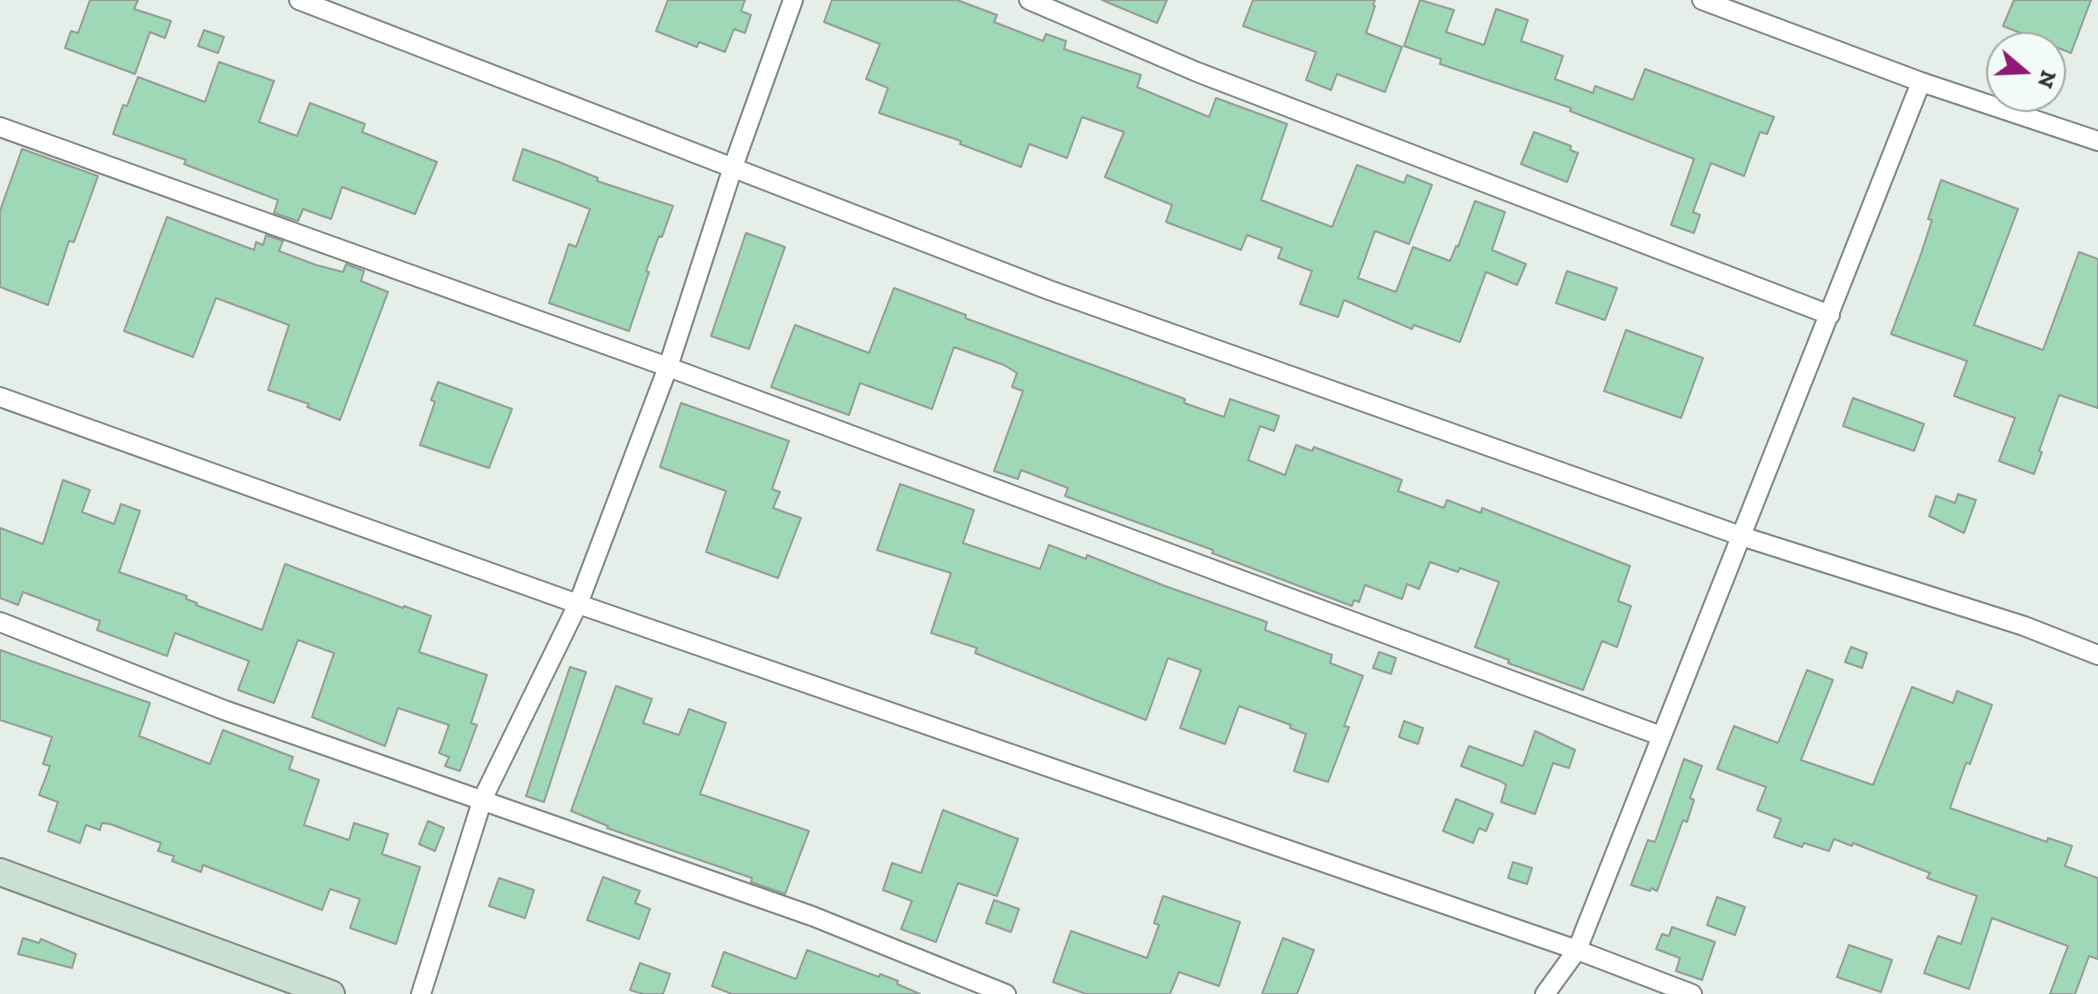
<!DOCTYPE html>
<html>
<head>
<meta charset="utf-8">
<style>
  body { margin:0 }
  #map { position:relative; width:2098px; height:994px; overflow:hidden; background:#e5eee8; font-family:"Zilla Slab",serif }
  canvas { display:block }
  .north { position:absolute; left:1986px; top:32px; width:80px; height:80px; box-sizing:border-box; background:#f2fbf6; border:2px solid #a4aba7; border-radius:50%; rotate:109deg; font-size:22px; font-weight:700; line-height:32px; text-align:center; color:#2f3230 }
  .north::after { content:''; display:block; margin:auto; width:28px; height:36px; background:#901877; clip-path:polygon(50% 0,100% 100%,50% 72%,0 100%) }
</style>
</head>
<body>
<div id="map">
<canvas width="2098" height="994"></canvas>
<div class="north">N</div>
</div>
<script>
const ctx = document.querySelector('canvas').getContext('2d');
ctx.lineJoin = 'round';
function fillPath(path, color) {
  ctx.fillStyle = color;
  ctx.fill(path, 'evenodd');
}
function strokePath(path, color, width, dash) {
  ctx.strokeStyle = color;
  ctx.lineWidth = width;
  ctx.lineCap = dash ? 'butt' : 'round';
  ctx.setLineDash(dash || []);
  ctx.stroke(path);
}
const building = new Path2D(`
  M90 0H138L134 9 171 21 165 38 150 32 135 74 65 48 71 31 78 33Z
  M668 0H745L741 11 751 15 745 33 734 29 725 52 699 42 697 47 656 31Z
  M832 0H957L997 15 994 22 1043 41 1046 34 1066 41 1064 49 1141 75 1137 87 1209 117 1216 98 1287 124 1261 200 1332 227 1357 165 1404 183 1407 175 1432 185 1409 244 1375 231 1358 278 1396 292 1413 247 1450 261 1456 246 1458 247 1475 201 1505 212 1492 250 1526 264 1517 285 1486 272 1460 342 1414 325 1412 329 1344 300 1338 317 1300 304 1312 271 1278 258 1282 248 1247 235 1241 250 1166 222 1172 205 1105 177 1124 132 1082 117 1067 158 1029 144 1021 167 960 144 961 141 879 113 888 88 866 79 880 44 824 22Z
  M1102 0H1167L1157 23Z
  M1253 0H1375L1373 5 1375 6 1366 33 1402 47 1385 92 1337 74 1331 90 1306 80 1316 52 1243 26Z
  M1420 0 1454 10 1446 32 1484 45 1496 9 1528 20 1521 41 1563 56 1555 79 1593 93 1595 86 1633 100 1645 69 1774 117 1767 134 1760 132 1744 176 1711 163 1693 212 1700 215 1694 233 1671 225 1694 159 1570 111 1571 108 1440 64 1441 59 1404 46Z
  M2014 0H2091L2071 53 2003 26Z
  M204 30 224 37 218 53 198 46Z
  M219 62 274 81 259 122 297 136 310 103 365 124 362 132 437 162 415 214 342 187 331 219 303 209 298 221 274 213 278 200 184 164 186 160 113 134 123 105 127 106 138 77 205 102Z
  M1534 132 1571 146 1570 150 1578 153 1567 182 1521 164Z
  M22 149 98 176 74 242 69 241 48 305 0 287V211Z
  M523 149 559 162 598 178 597 181 673 206 662 237 659 236 646 271 649 272 629 331 549 303 569 244 576 247 590 209 513 180Z
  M1941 180 2018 209 1974 325 2043 350 2079 252 2098 259V408L2059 395 2039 451 2042 452 2034 474 1999 461 2015 418 1954 396 1967 361 1891 334 1921 254 1932 220 1928 219Z
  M167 217 254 250 256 242 263 245 266 235 283 241 279 251 316 265 343 272 346 264 364 271 361 281 388 292 340 420 307 407 309 404 268 390 289 325 216 298 193 357 124 331Z
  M746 233 785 247 749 349 711 336Z
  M1567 271 1617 288 1605 320 1556 303Z
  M894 288 966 315 965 318 1185 399 1184 403 1224 417 1230 399 1279 416 1274 431 1260 426 1248 460 1285 475 1296 445 1312 451 1314 447 1402 480 1398 491 1444 508 1447 500 1481 513 1482 508 1630 566 1618 601 1631 606 1617 647 1602 641 1583 690 1508 663 1509 660 1475 647 1499 582 1460 568 1458 572 1430 562 1419 589 1407 584 1402 599 1365 585 1359 602 1354 600 1352 606 1212 553 1213 550 1065 496 1068 488 1021 470 1018 479 994 471 1023 391 1012 387 1017 373 1004 365 954 347 932 409 860 383 849 415 771 387 795 325 869 353Z
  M1626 330 1703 358 1681 418 1604 391Z
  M438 382 512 409 489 468 420 445 435 402 431 400Z
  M1853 398 1924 424 1914 451 1843 426Z
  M681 403 789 441 772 489 780 492 773 508 801 518 778 578 706 552 726 491 660 467Z
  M63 480 90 490 82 512 114 524 121 504 140 511 119 572 187 596 186 599 197 603 196 605 262 630 285 564 403 608 404 606 431 616 419 652 487 675 471 723 477 725 460 771 445 766 449 757 439 753 449 725 398 708 385 746 312 717 334 653 298 640 274 703 238 690 249 661 175 633 167 656 97 630 100 621 23 592 18 605 0 598V528L43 544Z
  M900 484 974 510 963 543 1040 569 1049 545 1086 559 1087 555 1165 586 1267 622 1265 630 1332 655 1330 663 1363 676 1344 726 1349 727 1328 782 1294 771 1306 734 1290 728 1291 725 1239 706 1225 744 1180 728 1201 670 1168 658 1146 720 975 653 977 648 931 633 951 573 877 550Z
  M1958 494 1976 500 1964 533 1929 516 1936 496 1955 503Z
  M1851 647 1867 653 1862 668 1845 662Z
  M0 650 150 703 139 736 210 764 223 730 293 757 289 769 319 780 304 825 349 840 354 823 388 834 382 854 420 867 396 944 350 928 360 899 330 889 322 910 203 865 201 872 172 861 174 856 158 851 161 843 110 824 102 823 100 830 86 825 80 843 48 831 58 802 39 795 50 766 43 764 52 737 0 720Z
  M1379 652 1396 658 1391 674 1373 668Z
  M570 667 586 672 544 802 526 796Z
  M1807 670 1833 680 1801 760 1873 785 1912 687 1953 703 1957 691 1992 705 1970 764 1966 763 1950 808 2047 842 2048 838 2072 846 2065 866 2098 878V959L2089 956 2075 994H2050L2068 946 1992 918 1969 989 1924 973 1938 936 1961 944 1977 896 1927 878 1930 873 1853 843 1852 846 1834 839 1829 851 1804 843 1802 847 1774 837 1781 819 1757 810 1766 787 1717 769 1734 726 1778 743Z
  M616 686 652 699 643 723 679 735 689 709 726 723 700 794 809 831 785 894 751 882 752 878 607 828 608 826 571 811Z
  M1404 721 1423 728 1418 744 1399 737Z
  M1535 731 1575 750 1569 768 1553 763 1535 814 1501 802 1506 785 1500 781 1461 766 1469 746 1523 766Z
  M1684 759 1702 766 1690 798 1694 800 1687 822 1683 820 1657 891 1651 888 1650 891 1631 885 1648 840 1655 842Z
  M1456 799 1493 814 1486 831 1479 828 1473 843 1443 831Z
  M943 810 1018 839 997 896 958 883 936 942 901 929 912 901 883 890 892 863 921 873Z
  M428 821 444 828 435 851 419 844Z
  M1513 862 1532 868 1527 884 1508 878Z
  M603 877 640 891 635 903 650 909 639 939 587 920Z
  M499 878 534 890 525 918 489 906Z
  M1163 896 1240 922 1219 986 1179 972 1170 994H1086L1053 982 1071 931 1147 958 1159 925 1154 923Z
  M1717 897 1745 907 1735 935 1707 925Z
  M994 900 1019 909 1011 932 986 923Z
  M1672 927 1715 942 1702 980 1676 971 1680 958 1656 949 1662 934 1669 936Z
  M23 938 39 943 41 939 76 954 72 968 18 954Z
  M1283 938 1314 950 1297 994H1262Z
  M1849 945 1892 960 1881 992 1837 977Z
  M807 950 879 977 880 974 898 981 897 984 920 994H732L712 986 724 952 796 979Z
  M640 963 670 974 663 994H643L630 990Z`);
fillPath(building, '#9ed8b6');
strokePath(building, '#959d98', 2);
const street = new Path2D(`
  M299 0 1049 290 1741 536 2024 626 2098 655
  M1029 0 1197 72 1830 315
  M1702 0 1921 82 2098 141
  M0 127 668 367 1661 736
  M0 397 578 604 1577 950 1692 994
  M0 622 224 710 812 916 1006 994
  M421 994 483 798 578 604 668 367 733 167 793 0
  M1545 994 1577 950 1921 82`);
const secondary = new Path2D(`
  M0 872 331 994`);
strokePath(street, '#808883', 22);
strokePath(secondary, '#808883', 30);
strokePath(street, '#fff', 18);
strokePath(secondary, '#cbe0d5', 26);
</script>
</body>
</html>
